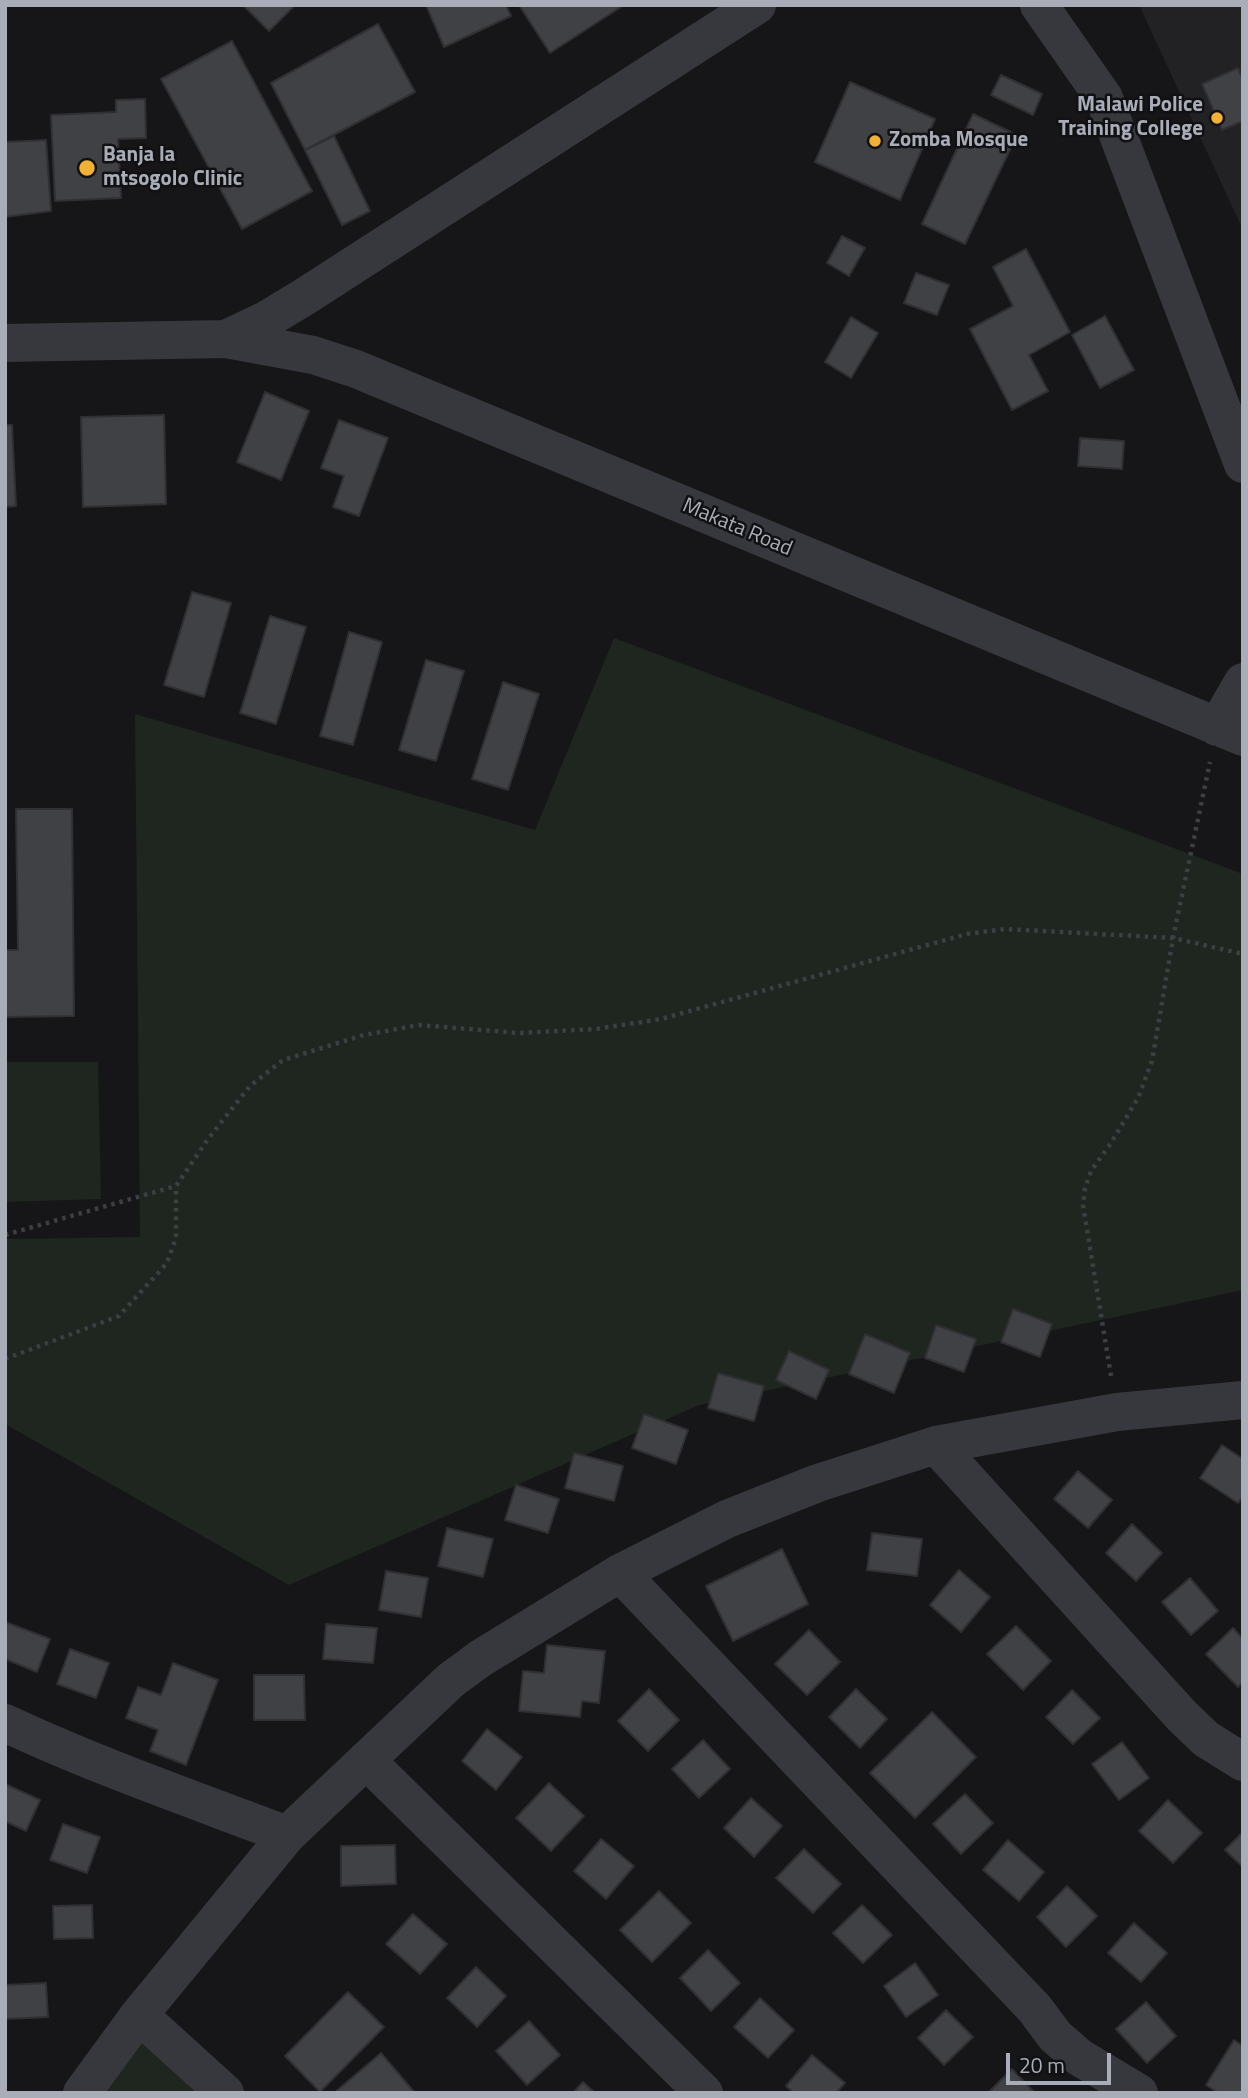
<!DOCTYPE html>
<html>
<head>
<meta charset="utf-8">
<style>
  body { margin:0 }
  #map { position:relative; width:1248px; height:2098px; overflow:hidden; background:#161618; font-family:"Titillium Web",sans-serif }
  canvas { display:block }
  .frame { position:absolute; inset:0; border:7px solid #a8adb8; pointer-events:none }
  .scale { position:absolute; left:1006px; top:2053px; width:105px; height:32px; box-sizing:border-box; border:4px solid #a8adb8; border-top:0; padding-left:9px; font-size:21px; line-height:24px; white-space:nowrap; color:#a8adb8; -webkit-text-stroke:5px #111113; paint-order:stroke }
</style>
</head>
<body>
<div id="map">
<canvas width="1248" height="2098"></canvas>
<div class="frame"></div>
<div class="scale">20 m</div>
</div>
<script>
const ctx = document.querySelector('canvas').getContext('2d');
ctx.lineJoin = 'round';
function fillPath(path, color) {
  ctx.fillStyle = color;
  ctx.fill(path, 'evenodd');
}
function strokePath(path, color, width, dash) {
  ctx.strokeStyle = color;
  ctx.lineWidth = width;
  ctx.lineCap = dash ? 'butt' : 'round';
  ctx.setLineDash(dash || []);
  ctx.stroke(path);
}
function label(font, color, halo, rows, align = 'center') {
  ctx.font = font + ' "Titillium Web",sans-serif';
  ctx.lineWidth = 5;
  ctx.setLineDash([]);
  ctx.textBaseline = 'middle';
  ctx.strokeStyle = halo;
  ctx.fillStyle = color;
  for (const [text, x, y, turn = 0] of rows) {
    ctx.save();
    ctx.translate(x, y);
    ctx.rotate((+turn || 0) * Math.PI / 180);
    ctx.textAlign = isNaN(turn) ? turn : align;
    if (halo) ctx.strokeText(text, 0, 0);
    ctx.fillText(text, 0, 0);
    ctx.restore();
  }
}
fillPath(new Path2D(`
  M1139 5H1243V230Z`), '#222225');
fillPath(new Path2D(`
  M614 638 1243 874V1290L699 1405 289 1585 5 1424V1239L140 1237 135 714 535 830Z
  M5 1062H98L101 1199 5 1202Z
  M139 2015 225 2093H82Z`), '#1e261f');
const building = new Path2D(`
  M243 5H295L269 31Z
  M426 5H506L511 16 444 47Z
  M519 5H624L550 53Z
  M378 24 415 92 305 150 271 83Z
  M232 41 312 191 242 229 161 79Z
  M1238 68 1243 80V121L1222 130 1202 84Z
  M1001 75 1042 94 1033 115 991 95Z
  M850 82 935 119 900 200 815 162Z
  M145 99 146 138 118 139 121 198 55 201 51 115 116 112V100Z
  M973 114 1017 135 965 244 922 224Z
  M334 136 370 211 342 225 305 150Z
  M46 140 51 211 5 217V142Z
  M842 236 865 248 849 276 827 263Z
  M1026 249 1070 332 1029 355 1048 391 1012 410 970 329 1013 306 993 267Z
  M916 273 949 285 937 315 904 303Z
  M1105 316 1134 370 1100 388 1072 335Z
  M851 317 878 333 851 378 825 362Z
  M265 392 309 411 281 480 237 462Z
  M164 415 166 504 83 507 81 417Z
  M339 420 388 438 359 516 333 507 344 476 321 468Z
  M5 425H12L16 506 5 507Z
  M1080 438 1124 441 1122 469 1078 466Z
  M192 592 231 603 204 697 164 685Z
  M270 616 306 627 276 724 240 713Z
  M349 632 382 642 353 745 320 736Z
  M426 660 464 671 436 761 399 750Z
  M503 682 539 694 508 790 472 779Z
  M16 809H72L74 1016 5 1017V950H18Z
  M1013 1309 1052 1324 1040 1357 1001 1342Z
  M936 1325 976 1339 964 1372 925 1358Z
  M865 1334 910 1353 894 1393 849 1374Z
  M789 1351 829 1370 816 1399 776 1380Z
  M718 1373 764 1386 754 1421 708 1408Z
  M644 1414 688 1430 676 1464 632 1448Z
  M1222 1445 1243 1459V1496L1238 1503 1200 1478Z
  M574 1453 623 1466 614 1501 565 1488Z
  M1078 1471 1112 1500 1088 1528 1054 1499Z
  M516 1485 559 1499 548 1533 505 1520Z
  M1132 1524 1162 1553 1136 1581 1106 1553Z
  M447 1528 493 1539 483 1577 438 1566Z
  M872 1533 922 1539 917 1576 867 1570Z
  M782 1549 808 1604 733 1641 706 1586Z
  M959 1570 990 1597 961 1632 930 1605Z
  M386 1571 428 1578 421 1617 379 1610Z
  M1190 1578 1218 1611 1191 1635 1162 1602Z
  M5 1622 50 1639 37 1672 5 1659Z
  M326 1624 377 1628 373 1663 323 1659Z
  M1016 1626 1051 1661 1023 1690 987 1654Z
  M1233 1628 1243 1639V1682L1238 1687 1206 1654Z
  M809 1630 840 1662 807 1695 775 1664Z
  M547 1645 605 1651 599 1703 582 1701 580 1717 519 1711 523 1671 544 1673Z
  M70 1649 109 1663 96 1698 57 1684Z
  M173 1663 218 1680 186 1765 150 1751 158 1730 126 1718 138 1687 161 1695Z
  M254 1675H304L305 1720H254Z
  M649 1689 679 1720 648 1751 618 1721Z
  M856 1689 887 1719 860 1748 829 1717Z
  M1072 1690 1100 1718 1073 1744 1046 1717Z
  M932 1712 976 1757 915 1818 870 1773Z
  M487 1729 522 1757 496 1790 462 1761Z
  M703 1740 730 1769 699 1798 672 1769Z
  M1122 1742 1149 1778 1119 1800 1092 1764Z
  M549 1783 584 1816 551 1851 516 1818Z
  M5 1784 40 1800 26 1831 5 1821Z
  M965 1794 993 1823 961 1854 933 1824Z
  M751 1798 782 1826 754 1857 724 1828Z
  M1168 1800 1202 1833 1173 1863 1139 1831Z
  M63 1824 100 1837 87 1873 50 1860Z
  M1243 1832V1867L1225 1850Z
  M601 1839 634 1866 606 1899 574 1871Z
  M1008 1840 1044 1872 1019 1901 983 1870Z
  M395 1845 396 1884 341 1886V1846Z
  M804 1849 841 1884 813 1913 776 1878Z
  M1067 1886 1097 1916 1066 1947 1037 1917Z
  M659 1891 691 1923 652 1962 620 1930Z
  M92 1905 93 1938 54 1939 53 1906Z
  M862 1905 892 1935 863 1963 833 1933Z
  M413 1914 447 1944 420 1974 386 1944Z
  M1134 1923 1167 1953 1141 1982 1108 1953Z
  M708 1950 740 1983 711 2011 680 1978Z
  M915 1963 938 1995 906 2017 884 1986Z
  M476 1967 506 1996 477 2027 447 1998Z
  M46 1983 48 2017 5 2019V1985Z
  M348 1992 384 2027 320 2092 285 2056Z
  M760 1998 794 2030 768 2058 734 2027Z
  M1146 2002 1176 2036 1147 2063 1116 2029Z
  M946 2010 973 2037 944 2065 918 2038Z
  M529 2021 560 2055 527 2085 496 2051Z
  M1234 2040 1243 2046V2093H1218L1206 2085Z
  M381 2053 415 2093H334Z
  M812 2055 845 2083 836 2093H794L786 2086Z
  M1012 2069 1035 2093H988Z
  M583 2082 595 2093H573Z`);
fillPath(building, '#404145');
strokePath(building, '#303034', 2);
strokePath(new Path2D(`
  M5 1235 176 1186 208 1139 250 1086 283 1060 364 1035 419 1025 519 1033 596 1029 661 1019 967 934 1005 929 1173 938 1243 954
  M5 1359 119 1316 167 1263 176 1238V1186
  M1111 1376 1083 1205 1085 1188 1091 1171 1111 1143 1138 1098 1152 1061 1173 938 1210 762`), '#3d3f44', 4.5, [3.5, 5]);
strokePath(new Path2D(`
  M1039 5 1104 98 1243 464
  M226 339 313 355 356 369 1243 737
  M5 343 226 339 266 320 304 297 757 5
  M1217 727 1243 682
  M936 1445 1182 1716 1206 1739 1243 1762
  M620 1573 1035 2009 1055 2036 1079 2057 1139 2093
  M5 1723C97 1766 192 1799 287 1835
  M366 1760 704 2093
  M139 2015 225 2093
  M82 2093 139 2015 287 1835 451 1680 481 1658 620 1573 727 1519 818 1483 936 1445 1117 1412 1243 1400`), '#37383d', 38);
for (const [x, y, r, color] of [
  [1217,118,7,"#f2b134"],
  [875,141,7,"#f2b134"],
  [87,168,9,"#f2b134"]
]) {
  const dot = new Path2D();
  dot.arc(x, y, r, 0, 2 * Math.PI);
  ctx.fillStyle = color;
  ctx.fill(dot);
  strokePath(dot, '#111113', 2.5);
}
label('bold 21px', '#a8adb8', '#111113', [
  ["Malawi Police",1203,106,"right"],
  ["Training College",1203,130,"right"],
  ["Zomba Mosque",889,141],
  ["Banja la",103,156],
  ["mtsogolo Clinic",103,180]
], 'left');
label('21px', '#a8adb8', '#111113', [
  ["Makata Road",737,528,23]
]);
</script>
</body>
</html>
